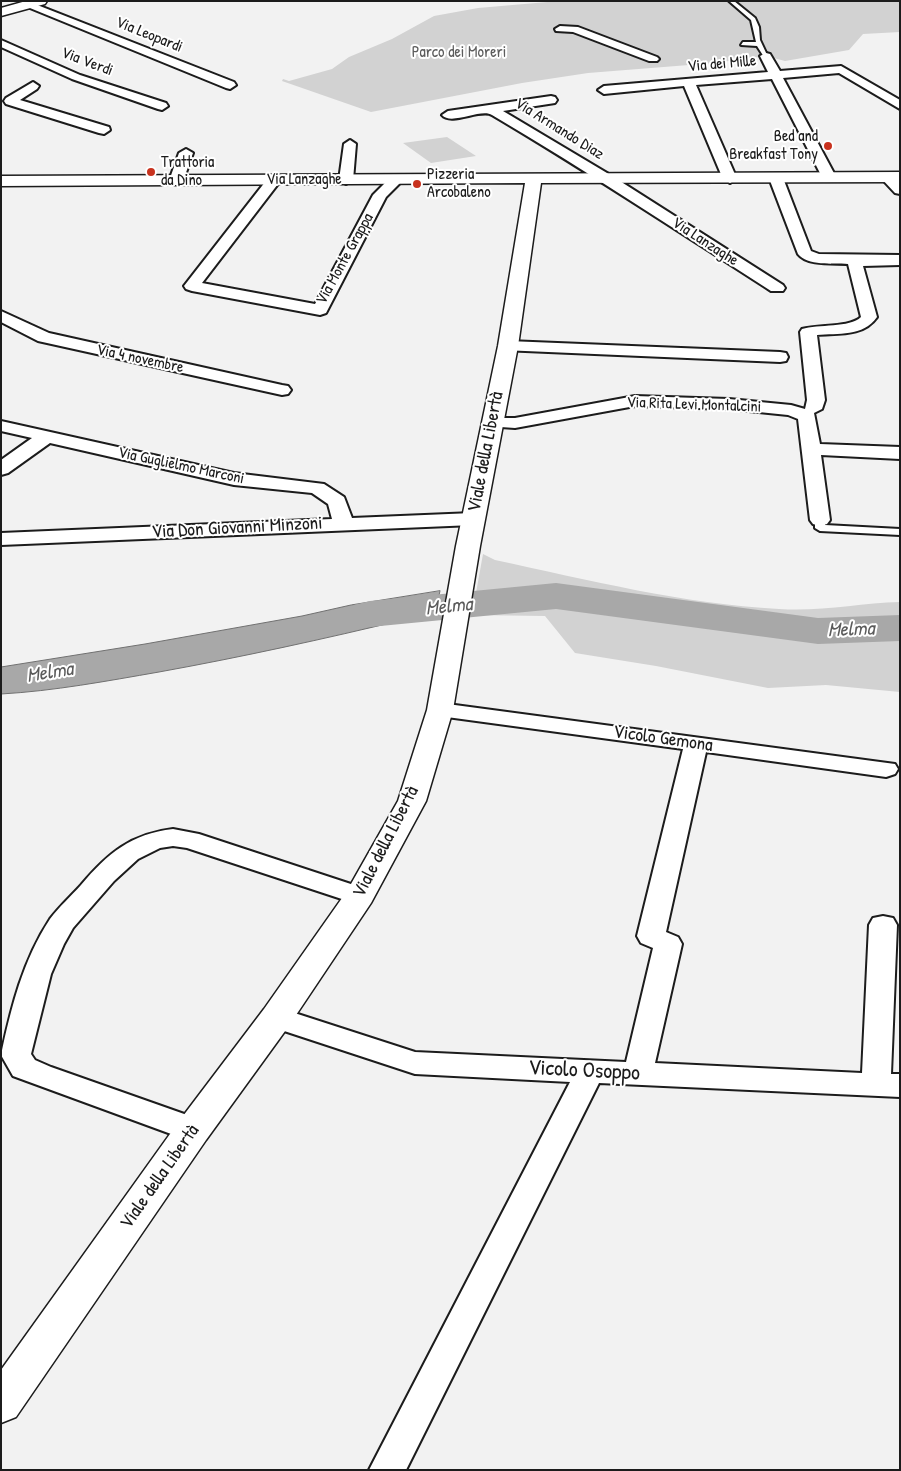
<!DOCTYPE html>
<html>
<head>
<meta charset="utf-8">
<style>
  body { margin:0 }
  #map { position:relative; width:901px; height:1471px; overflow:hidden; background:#f2f2f2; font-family:"Patrick Hand",sans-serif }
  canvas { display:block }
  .frame { position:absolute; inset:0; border:2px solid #1c1c1c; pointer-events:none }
</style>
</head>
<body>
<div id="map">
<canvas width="901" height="1471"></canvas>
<div class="frame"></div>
</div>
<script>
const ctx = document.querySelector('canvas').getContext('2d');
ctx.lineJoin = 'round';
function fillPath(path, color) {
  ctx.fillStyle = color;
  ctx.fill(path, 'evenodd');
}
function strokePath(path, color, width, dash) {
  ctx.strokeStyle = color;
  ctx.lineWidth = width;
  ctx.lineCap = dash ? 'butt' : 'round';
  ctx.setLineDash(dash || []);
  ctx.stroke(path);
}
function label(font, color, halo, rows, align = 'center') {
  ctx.font = font + ' "Patrick Hand",sans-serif';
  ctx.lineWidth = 4;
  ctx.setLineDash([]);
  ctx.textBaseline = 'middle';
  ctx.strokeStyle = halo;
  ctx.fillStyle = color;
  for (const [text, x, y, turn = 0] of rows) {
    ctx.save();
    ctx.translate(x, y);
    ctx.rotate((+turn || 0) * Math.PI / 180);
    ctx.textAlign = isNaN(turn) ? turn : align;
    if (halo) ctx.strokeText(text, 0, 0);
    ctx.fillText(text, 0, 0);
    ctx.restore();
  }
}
fillPath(new Path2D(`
  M559 1H900V32L863 34 849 50 785 61 766 56 714 63 588 73 522 83 371 112 282 81 283 79 289 81 332 69 349 57 392 39 434 16 478 8Z
  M447 137 476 156 431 163 403 143Z
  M483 554 495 560C589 580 683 604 779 609 820 612 859 603 900 602V692L826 685 768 688 656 666 575 653 545 616 472 615Z`), '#d2d2d2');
const water = new Path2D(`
  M440 591 434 617 407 619C324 639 242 657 159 672 107 681 54 691 1 694V667L145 644 302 616 351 605Z`);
fillPath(water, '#a8a8a8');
strokePath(water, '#707070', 1);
fillPath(new Path2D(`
  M556 583 818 618 900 615V641L818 644 556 609 370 627 354 623 348 614 354 605 370 601Z`), '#a8a8a8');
const lane = new Path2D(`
  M729 1H734L755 18 759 27 760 40 768 57H764L757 46 741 45 743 42H756L751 20Z
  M820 517 825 520V525L900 529V535L820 531 815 528V520Z`);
const street = new Path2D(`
  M27 1 234 82 236 85 230 89 226 88 25 6 24 4Z
  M560 26 578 27 657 57 659 59 657 61H649L573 32 556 31 555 29Z
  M1 40 80 75 166 103 168 106 162 110 158 109 72 79 1 47Z
  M766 53 770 54 780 71 841 66 900 100V109L839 73 783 78 836 177 829 181 822 177 772 79 696 85 737 179 730 183 723 179 684 86 604 94 598 90 604 86 768 72 760 56Z
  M33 82 39 86 37 89 20 100 109 127 110 130 104 134 99 133 6 104 4 101 6 98Z
  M551 96 555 97 557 100 555 103 503 111 612 176 783 285 785 288 783 291H771C679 232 587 171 492 115 481 108 451 126 442 115L448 111Z
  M350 140 356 144 353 180 346 184 339 180 344 144Z
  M186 149 193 153 183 181 181 184H171L169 181 179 153Z
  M887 173 892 174 900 182V194L895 193 880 177Z
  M776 174 783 178 811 251 819 254 900 255V265L863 266 877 317C863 337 838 333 817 335L825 400 822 409 814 413 820 444 900 447V459L821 455 830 520 827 524 820 526 813 524 810 520 798 419 788 415 729 409 635 406 515 428 486 426 483 422 486 418H515L635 396 729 399 791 405 805 409 807 400 800 332 802 329C818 324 850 328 861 317L848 264C833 263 807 266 798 254L769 178Z
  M274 176 281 180 202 283 315 304 373 195 391 177H401L403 180 386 197 326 313 320 315 192 291 186 289 184 286 269 177Z
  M1 311 49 333 282 385 288 386 291 390 288 394 282 395 38 341 1 322Z
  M508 341 780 352 786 353 788 357 786 361 780 362 502 350 500 346 502 342Z
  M1 421 234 473 324 484 344 497 352 518 473 513 480 515 483 519 480 523 473 525 1 545V533L332 519 328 504 312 493 234 485 50 443 8 473 1 475V460L32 438 1 431Z
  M440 703 895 764 898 769 895 774 886 777 706 752 666 932 678 937 682 944 655 1063 862 1073 869 925 873 918 883 916 893 918 897 925 891 1074H900V1097L599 1083 406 1470H369L570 1082 415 1074 266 1025 262 1018 266 1011 276 1007 415 1052 626 1062 653 948 641 943 637 936 683 749 432 715 428 710 432 705Z
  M173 829 199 834 369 890 373 896 369 902 360 905 187 848 173 846 160 848 138 859 114 881 73 928 64 944 51 974 31 1054 35 1060 51 1067 204 1121 208 1130 204 1139 193 1142 13 1076 1 1055C11 1008 23 960 50 919 59 907 71 896 81 885 108 853 131 834 173 829Z`);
const secondary = new Path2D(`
  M26 1H47L45 4 1 16V8Z
  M900 172V182L541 183 518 346 480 546 453 710 426 801 371 903 288 1027 206 1140 16 1417 1 1423V1370L180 1120 264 1009 347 891 398 801 427 710 456 546 498 346 525 183 1 186V176Z`);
strokePath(lane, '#1c1c1c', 4);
strokePath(street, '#1c1c1c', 4);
strokePath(secondary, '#1c1c1c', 3);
fillPath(lane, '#fff');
fillPath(street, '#fff');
fillPath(secondary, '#fff');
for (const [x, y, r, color] of [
  [828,146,5,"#c8321e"],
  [151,172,5,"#c8321e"],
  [417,184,5,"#c8321e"]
]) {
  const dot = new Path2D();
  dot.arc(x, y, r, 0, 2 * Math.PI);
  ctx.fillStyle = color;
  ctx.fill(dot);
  strokePath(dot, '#fff', 2);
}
label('16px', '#1c1c1c', '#fff', [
  ["Via Leopardi",149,35,22],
  ["Via Verdi",87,62,21],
  ["Via dei Mille",722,64,-5],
  ["Via Armando Diaz",559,129,32],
  ["Via Lanzaghe",304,180],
  ["Via Lanzaghe",705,242,33],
  ["Via Monte Grappa",345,259,-61],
  ["Via 4 novembre",140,359,12],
  ["Via Rita Levi Montalcini",694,405,2],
  ["Via Guglielmo Marconi",181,466,12]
]);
label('16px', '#5c5c5c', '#fff', [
  ["Parco dei Moreri",459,53]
]);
label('16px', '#1c1c1c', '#fff', [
  ["Bed and",818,137,"right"],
  ["Breakfast Tony",818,155,"right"],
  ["Trattoria",161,163],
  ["da Dino",161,181],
  ["Pizzeria",427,175],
  ["Arcobaleno",427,193]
], 'left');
label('19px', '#1c1c1c', '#fff', [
  ["Viale della Libertà",486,452,-79],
  ["Via Don Giovanni Minzoni",237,528,-3],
  ["Vicolo Gemona",663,739,8],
  ["Viale della Libertà",386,842,-63],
  ["Viale della Libertà",160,1177,-55]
]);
label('italic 20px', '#5b5b5b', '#fff', [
  ["Melma",449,607,-6],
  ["Melma",851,630,-2],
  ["Melma",50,673,-9]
]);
label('22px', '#1c1c1c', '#fff', [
  ["Vicolo Osoppo",584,1071,3]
]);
</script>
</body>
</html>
